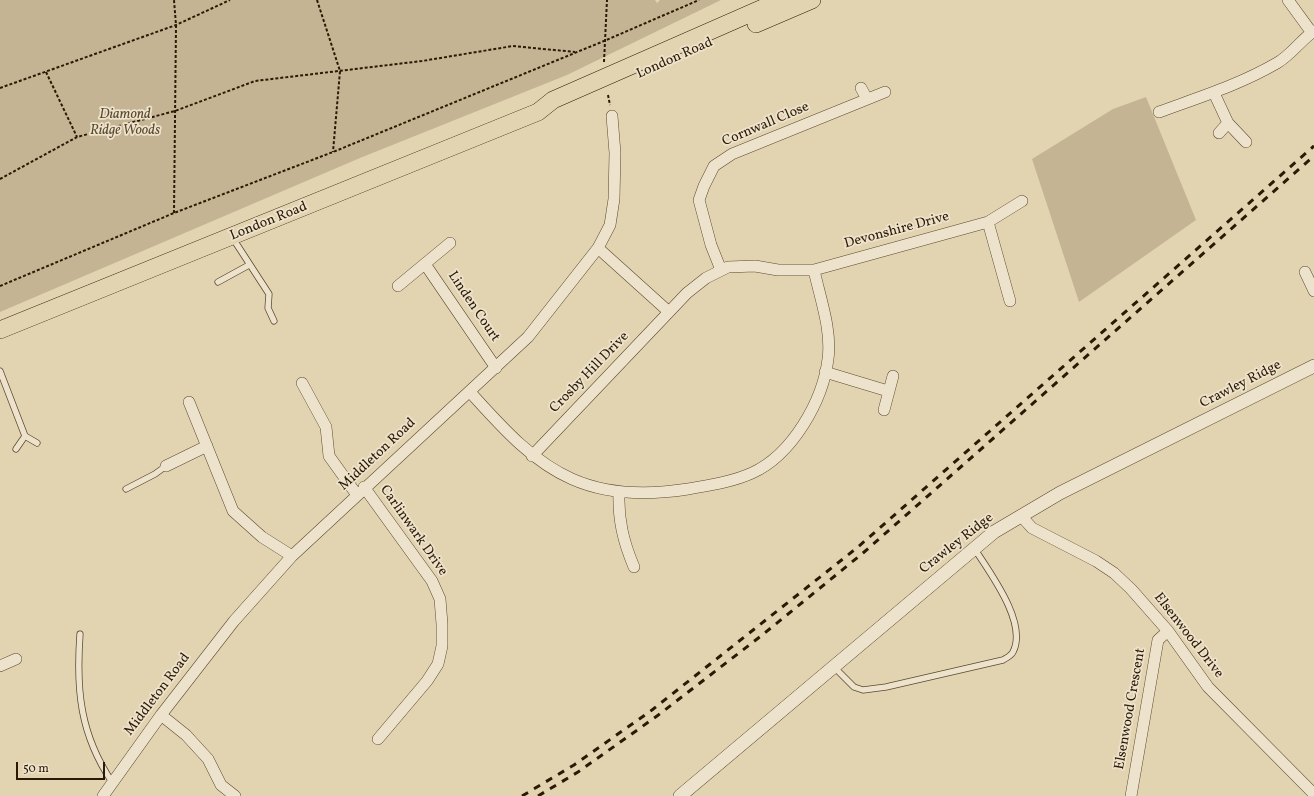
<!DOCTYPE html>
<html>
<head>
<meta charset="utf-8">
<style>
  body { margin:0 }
  #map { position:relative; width:1314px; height:796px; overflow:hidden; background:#e3d4b1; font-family:Vollkorn,serif }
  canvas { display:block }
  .scale { position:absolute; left:16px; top:762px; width:89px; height:18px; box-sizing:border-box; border:2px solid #2c1904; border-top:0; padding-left:5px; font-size:12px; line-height:14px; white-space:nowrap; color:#2c1904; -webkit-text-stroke:3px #ede3cc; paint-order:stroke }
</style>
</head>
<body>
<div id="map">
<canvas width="1314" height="796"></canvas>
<div class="scale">50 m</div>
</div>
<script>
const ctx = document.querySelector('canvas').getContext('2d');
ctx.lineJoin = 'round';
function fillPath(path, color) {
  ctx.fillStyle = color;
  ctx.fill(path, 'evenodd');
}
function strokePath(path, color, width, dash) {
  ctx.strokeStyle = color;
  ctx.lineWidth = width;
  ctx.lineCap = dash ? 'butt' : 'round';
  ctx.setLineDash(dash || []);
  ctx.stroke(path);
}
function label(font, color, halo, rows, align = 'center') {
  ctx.font = font + ' Vollkorn,serif';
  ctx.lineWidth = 3.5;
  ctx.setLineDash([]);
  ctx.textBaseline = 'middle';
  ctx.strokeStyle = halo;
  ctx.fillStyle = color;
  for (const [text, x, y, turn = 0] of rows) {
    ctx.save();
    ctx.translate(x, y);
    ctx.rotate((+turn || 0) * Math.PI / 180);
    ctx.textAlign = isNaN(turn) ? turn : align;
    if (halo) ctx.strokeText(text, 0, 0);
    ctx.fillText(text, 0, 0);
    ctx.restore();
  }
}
fillPath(new Path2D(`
  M0 0H655L657 3 660 0H721L567 75 360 158 0 312Z
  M1146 97 1196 220 1079 302 1032 159 1113 109Z`), '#c4b494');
const service = new Path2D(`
  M232 237 269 294 268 308 274 321
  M218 282 249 265
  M0 371 25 436 37 443
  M16 449 25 436
  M126 489 155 474 166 466
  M80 634C76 690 80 734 112 782
  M834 667 854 687 863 690 886 687 1003 660C1006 658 1011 656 1013 652 1028 623 990 573 974 548`);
const minor = new Path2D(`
  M1288 0 1312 33
  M861 88 867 99
  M1214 93 1228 123 1246 142
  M1159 112C1200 97 1239 85 1277 63 1291 55 1301 40 1314 31
  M1219 133 1228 123
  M988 222 1010 301
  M598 248 669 312
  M425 264 496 368
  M721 270 711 245 699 200 704 186 714 166 732 154 885 92
  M1305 272 1314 291
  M398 286 450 243
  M825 372 888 391
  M302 383 326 427 329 456 357 495
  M470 392C500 425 531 461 572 479 608 495 650 495 688 489 710 485 732 482 752 473 792 455 823 401 828 359 832 330 820 298 814 270
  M189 402 233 511 262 537 292 556
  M884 410 893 376
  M532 456 687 293 706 278 728 267 755 266 778 270H814L988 222 1022 201
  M166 466 207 446
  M364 487 432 581 440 599 442 624V646L438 664 427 681 378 739
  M619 492C618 519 623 541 634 567
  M1022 517 1032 528 1096 561 1114 573 1131 589 1168 631 1208 687 1314 794
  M0 666 16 659
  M161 715 186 735 208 759 221 785 235 796
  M103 796 161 715 234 621 292 556 528 337 598 248 610 225 614 199 615 153 612 116
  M1131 796 1158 640 1168 631`);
const tertiary = new Path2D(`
  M680 796 994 532 1060 493 1314 366`);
const primary = new Path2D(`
  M756 24 812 0
  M0 330 538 112 553 100 781 0`);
strokePath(service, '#5a482f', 7);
strokePath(minor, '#5a482f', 12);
strokePath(tertiary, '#5a482f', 14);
strokePath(primary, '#2c1904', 18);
strokePath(new Path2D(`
  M317 0 340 71 333 152
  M604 62 607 0
  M46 72 77 137
  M0 88 176 25 230 0
  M608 95 610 105
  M0 179 77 137 175 111 255 81 422 61 513 46 575 52
  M174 213 176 25 174 0
  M0 286 174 213 333 152 604 41 699 0`), '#2c1904', 2, [3, 2]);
strokePath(service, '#ede3cc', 5.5);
strokePath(minor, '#ede3cc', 11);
strokePath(tertiary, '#ede3cc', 13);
strokePath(primary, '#e3d4b1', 17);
strokePath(new Path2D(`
  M522 796 574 765 652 710 858 547 1314 146
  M538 796 578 772 657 716 761 636 863 553 1314 156`), '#2c1904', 3, [7, 7]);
label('14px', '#2c1904', '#ede3cc', [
  ["London Road",675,59,-24],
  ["Cornwall Close",766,125,-23],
  ["London Road",269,222,-22],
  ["Devonshire Drive",897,231,-15],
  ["Linden Court",473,307,56],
  ["Crosby Hill Drive",590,373,-46],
  ["Crawley Ridge",1241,385,-27],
  ["Middleton Road",378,455,-43],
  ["Carlinwark Drive",413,531,55],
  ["Crawley Ridge",957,544,-38],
  ["Elsenwood Drive",1188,636,52],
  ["Middleton Road",158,695,-53],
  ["Elsenwood Crescent",1131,709,-80]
]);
label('italic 14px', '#5a482f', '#ede3cc', [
  ["Diamond",125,115],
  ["Ridge Woods",125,131]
]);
</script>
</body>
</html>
